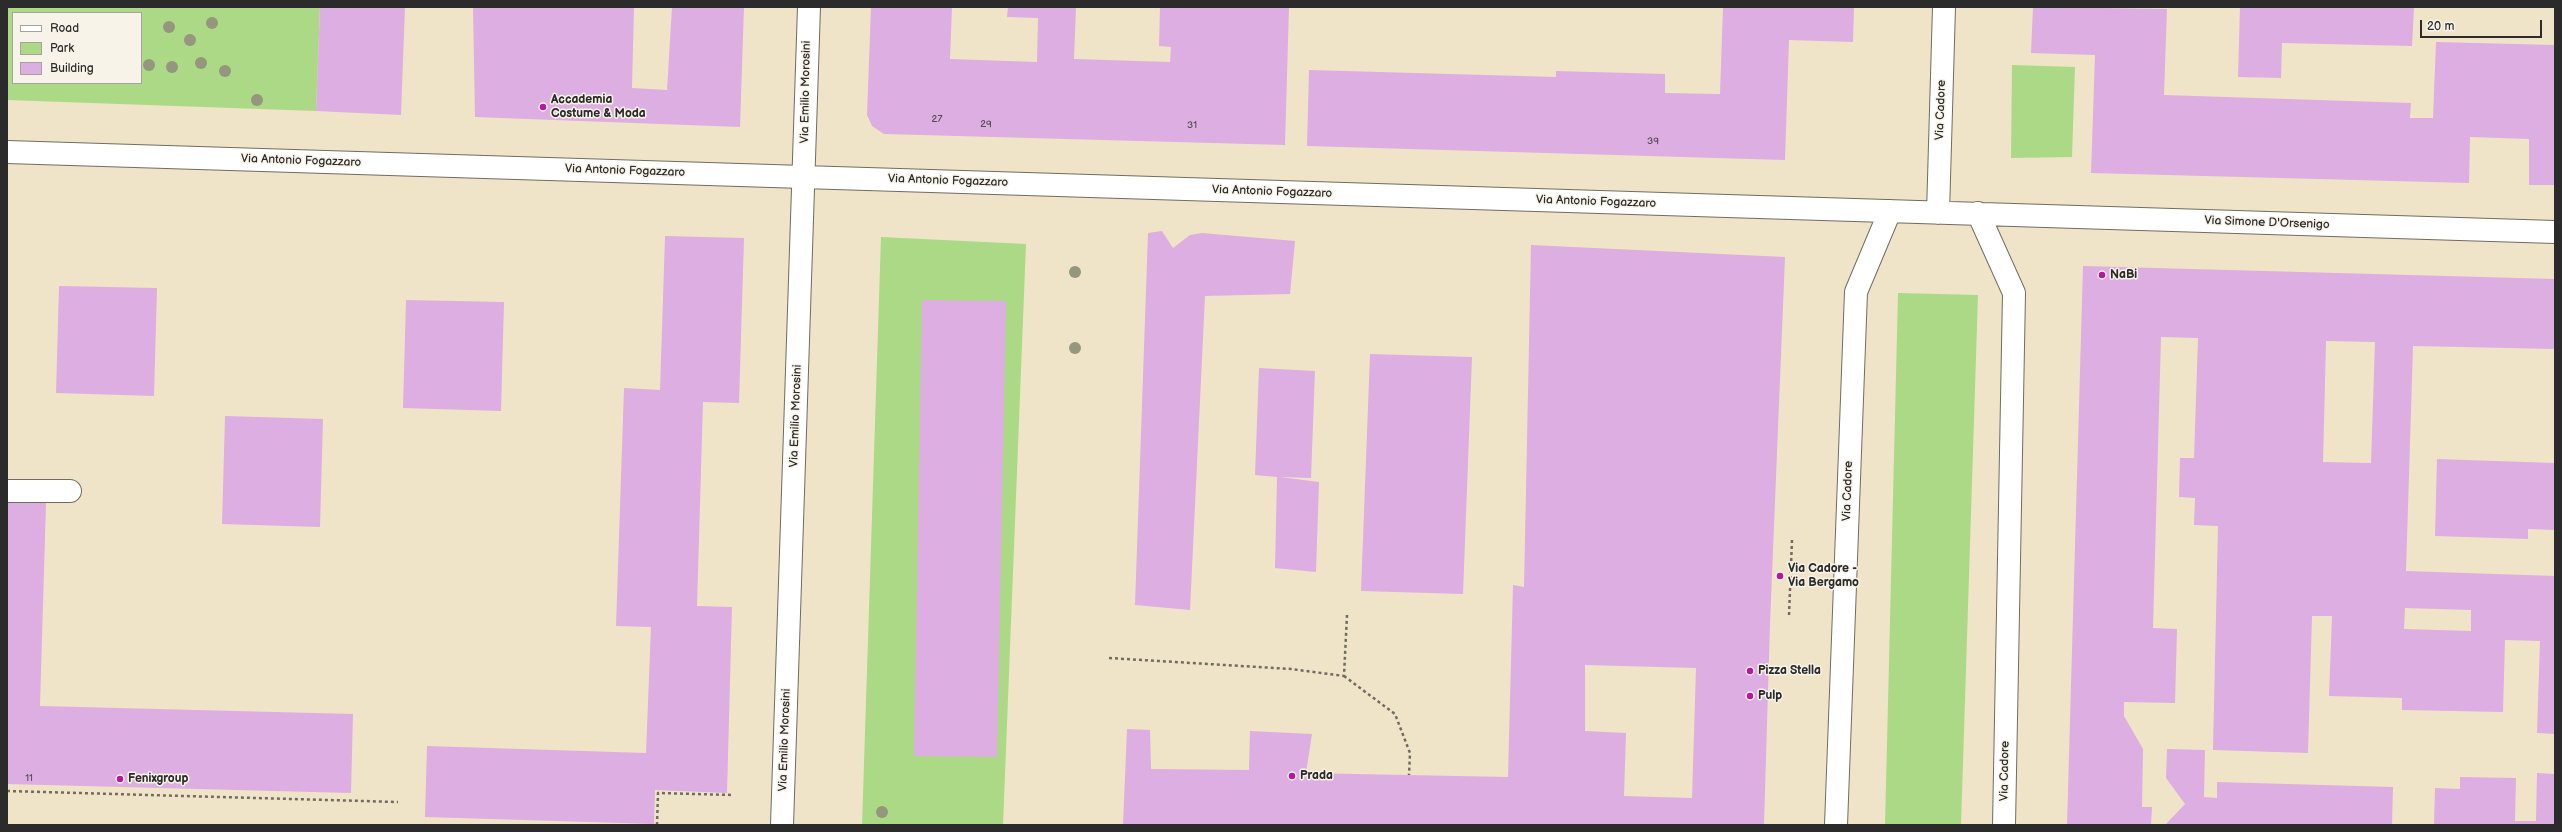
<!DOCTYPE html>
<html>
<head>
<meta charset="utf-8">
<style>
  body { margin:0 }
  #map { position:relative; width:2562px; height:832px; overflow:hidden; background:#efe4c8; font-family:"Balsamiq Sans",sans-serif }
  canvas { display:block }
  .frame { position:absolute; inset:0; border:8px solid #2b2b2b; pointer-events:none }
  .legend { position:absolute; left:12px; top:12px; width:130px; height:72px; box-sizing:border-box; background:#f7f3e8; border:1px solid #a5a39c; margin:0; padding:5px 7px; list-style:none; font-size:12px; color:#2b2b2b }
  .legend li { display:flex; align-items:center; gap:8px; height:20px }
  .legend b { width:20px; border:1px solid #a5a39c }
  .scale { position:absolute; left:2420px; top:20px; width:122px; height:18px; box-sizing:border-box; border:2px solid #2b2b2b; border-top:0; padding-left:5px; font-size:12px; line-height:14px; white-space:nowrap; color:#2b2b2b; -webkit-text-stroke:3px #f7f3e8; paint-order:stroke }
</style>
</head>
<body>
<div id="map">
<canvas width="2562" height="832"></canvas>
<div class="frame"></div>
<ul class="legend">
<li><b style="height:5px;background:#fff"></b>Road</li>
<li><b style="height:11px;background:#acd986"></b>Park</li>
<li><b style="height:11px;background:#ddaee1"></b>Building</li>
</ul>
<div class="scale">20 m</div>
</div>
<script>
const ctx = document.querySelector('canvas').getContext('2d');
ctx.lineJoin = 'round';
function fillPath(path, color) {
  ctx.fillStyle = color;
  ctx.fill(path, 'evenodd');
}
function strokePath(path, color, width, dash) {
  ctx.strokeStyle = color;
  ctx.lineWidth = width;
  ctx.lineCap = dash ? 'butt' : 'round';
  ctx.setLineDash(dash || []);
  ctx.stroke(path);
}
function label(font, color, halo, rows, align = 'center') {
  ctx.font = font + ' "Balsamiq Sans",sans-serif';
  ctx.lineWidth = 3;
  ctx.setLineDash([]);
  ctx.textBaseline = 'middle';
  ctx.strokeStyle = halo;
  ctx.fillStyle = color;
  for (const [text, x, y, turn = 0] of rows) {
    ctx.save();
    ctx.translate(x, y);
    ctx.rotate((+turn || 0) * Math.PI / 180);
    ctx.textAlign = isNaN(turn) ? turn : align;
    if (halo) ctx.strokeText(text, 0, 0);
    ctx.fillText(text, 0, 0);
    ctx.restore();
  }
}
fillPath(new Path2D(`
  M7 7H320L316 111 7 100ZM13 13H141V83H13Z
  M2012 65 2075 67 2072 157 2011 158Z
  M881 237 1026 244 1003 825H862Z
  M1898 293 1978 295 1961 825H1885Z`), '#acd986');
fillPath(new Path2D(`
  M320 7H405L401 115 316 111Z
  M473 7H634L632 88 667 90 672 7H744L740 127 475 117Z
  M871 7H952L950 59 1037 62 1038 18 1007 17 1008 7H1076L1074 59 1170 62 1171 47 1159 46 1160 7H1289L1285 145 884 134 872 126 867 115Z
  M1723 7H1854L1853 42 1789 40 1785 160 1307 146 1309 70 1556 77V71L1665 74V93L1720 94Z
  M2033 7 2167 9 2164 95 2411 103 2410 118H2433L2436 42 2555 45V185H2529V139L2470 137 2469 183 2091 173 2095 55 2031 53Z
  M2240 7H2414L2412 46 2282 43 2281 78 2238 77Z
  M1162 231 1173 248 1190 235 1202 233 1295 241 1290 294 1205 296 1190 610 1135 605 1148 233Z
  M665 236 744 238 739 403 703 402 697 606 732 607 727 793 655 790 654 824 425 817 427 746 646 753 651 627 616 626 624 388 660 390Z
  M1531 245 1785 257 1770 624 1764 825H1123L1127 729 1150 730 1151 769 1249 770 1250 731 1312 734 1306 773 1508 777 1513 585 1524 587ZM1585 665 1696 668 1692 798 1624 796 1626 733 1585 731Z
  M2083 266 2555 279V349L2413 346 2406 571 2555 576V734L2537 733 2540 641 2505 640 2503 712 2402 710V698L2329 696 2332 616H2312L2308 753 2213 750 2218 526 2194 525 2195 498 2179 497 2180 458H2194L2198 338 2161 337 2153 628 2177 629 2175 703 2124 702V716L2143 749 2142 807H2152L2151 825H2067ZM2326 341 2375 342 2371 463 2323 462ZM2405 608 2471 610V631L2404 629Z
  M59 286 157 288 154 396 56 393Z
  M406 300 504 302 501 411 403 408Z
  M922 300 1006 301 997 757 914 756Z
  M1370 354 1472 357 1463 594 1361 591Z
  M1259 368 1315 371 1311 478 1280 477 1319 482 1316 572 1275 568 1277 477 1255 475Z
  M225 416 323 419 320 527 222 524Z
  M2437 459 2555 463V530L2528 529V539L2435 536Z
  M7 502 46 503 40 706 353 714 351 793 7 784Z
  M2167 749 2205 750 2204 797 2217 798V782L2393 787 2392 825H2165L2185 804 2166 778Z
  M2537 773 2555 774V825H2434L2435 788 2460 789V777L2516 778 2515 821H2536Z`), '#ddaee1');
const minor = new Path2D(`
  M7 152 2555 232
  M1938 213 1944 7
  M1978 213 2014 293 2004 825
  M7 491H70
  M782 825 809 7
  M1836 825 1856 292 1890 211`);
strokePath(minor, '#706c62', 24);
strokePath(new Path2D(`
  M1789 615 1792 540
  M1109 658 1291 669 1344 676 1347 615
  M1344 676 1395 714 1410 753 1409 775
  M7 791 398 802
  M657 825 658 793 733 795`), '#706c62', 2.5, [3, 3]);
strokePath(minor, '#fff', 22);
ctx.fillStyle = '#95967e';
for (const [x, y] of [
  [212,23],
  [169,27],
  [190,40],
  [201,63],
  [149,65],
  [172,67],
  [225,71],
  [257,100],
  [1075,272],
  [1075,348],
  [882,812]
]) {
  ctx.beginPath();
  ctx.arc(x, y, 6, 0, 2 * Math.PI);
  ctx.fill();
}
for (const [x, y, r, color] of [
  [543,107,4,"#b5179e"],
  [2102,275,4,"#b5179e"],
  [1780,576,4,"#b5179e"],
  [1750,671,4,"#b5179e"],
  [1750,696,4,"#b5179e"],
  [1292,776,4,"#b5179e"],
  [120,779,4,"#b5179e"]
]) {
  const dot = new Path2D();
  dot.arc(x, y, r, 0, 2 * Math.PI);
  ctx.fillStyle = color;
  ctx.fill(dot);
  strokePath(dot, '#f7f3e8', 1.5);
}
label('10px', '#584c58', null, [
  ["27",937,119],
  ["29",986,124],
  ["31",1192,125],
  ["39",1653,141],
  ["11",29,778]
]);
label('12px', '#2b2b2b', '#f7f3e8', [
  ["Via Emilio Morosini",806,92,-89],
  ["Via Cadore",1941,110,-88],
  ["Via Antonio Fogazzaro",301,161,2],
  ["Via Antonio Fogazzaro",625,171,2],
  ["Via Antonio Fogazzaro",948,181,2],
  ["Via Antonio Fogazzaro",1272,192,2],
  ["Via Antonio Fogazzaro",1596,202,2],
  ["Via Simone D'Orsenigo",2267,223,2],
  ["Via Emilio Morosini",796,416,-88],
  ["Via Cadore",1848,491,-88],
  ["Via Emilio Morosini",785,740,-88],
  ["Via Cadore",2005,771,-89]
]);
label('bold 12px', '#2b2b2b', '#f7f3e8', [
  ["Accademia",551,100],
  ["Costume & Moda",551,114],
  ["NaBi",2110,275],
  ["Via Cadore -",1788,569],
  ["Via Bergamo",1788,583],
  ["Pizza Stella",1758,671],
  ["Pulp",1758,696],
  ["Prada",1300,776],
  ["Fenixgroup",128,779]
], 'left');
</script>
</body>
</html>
